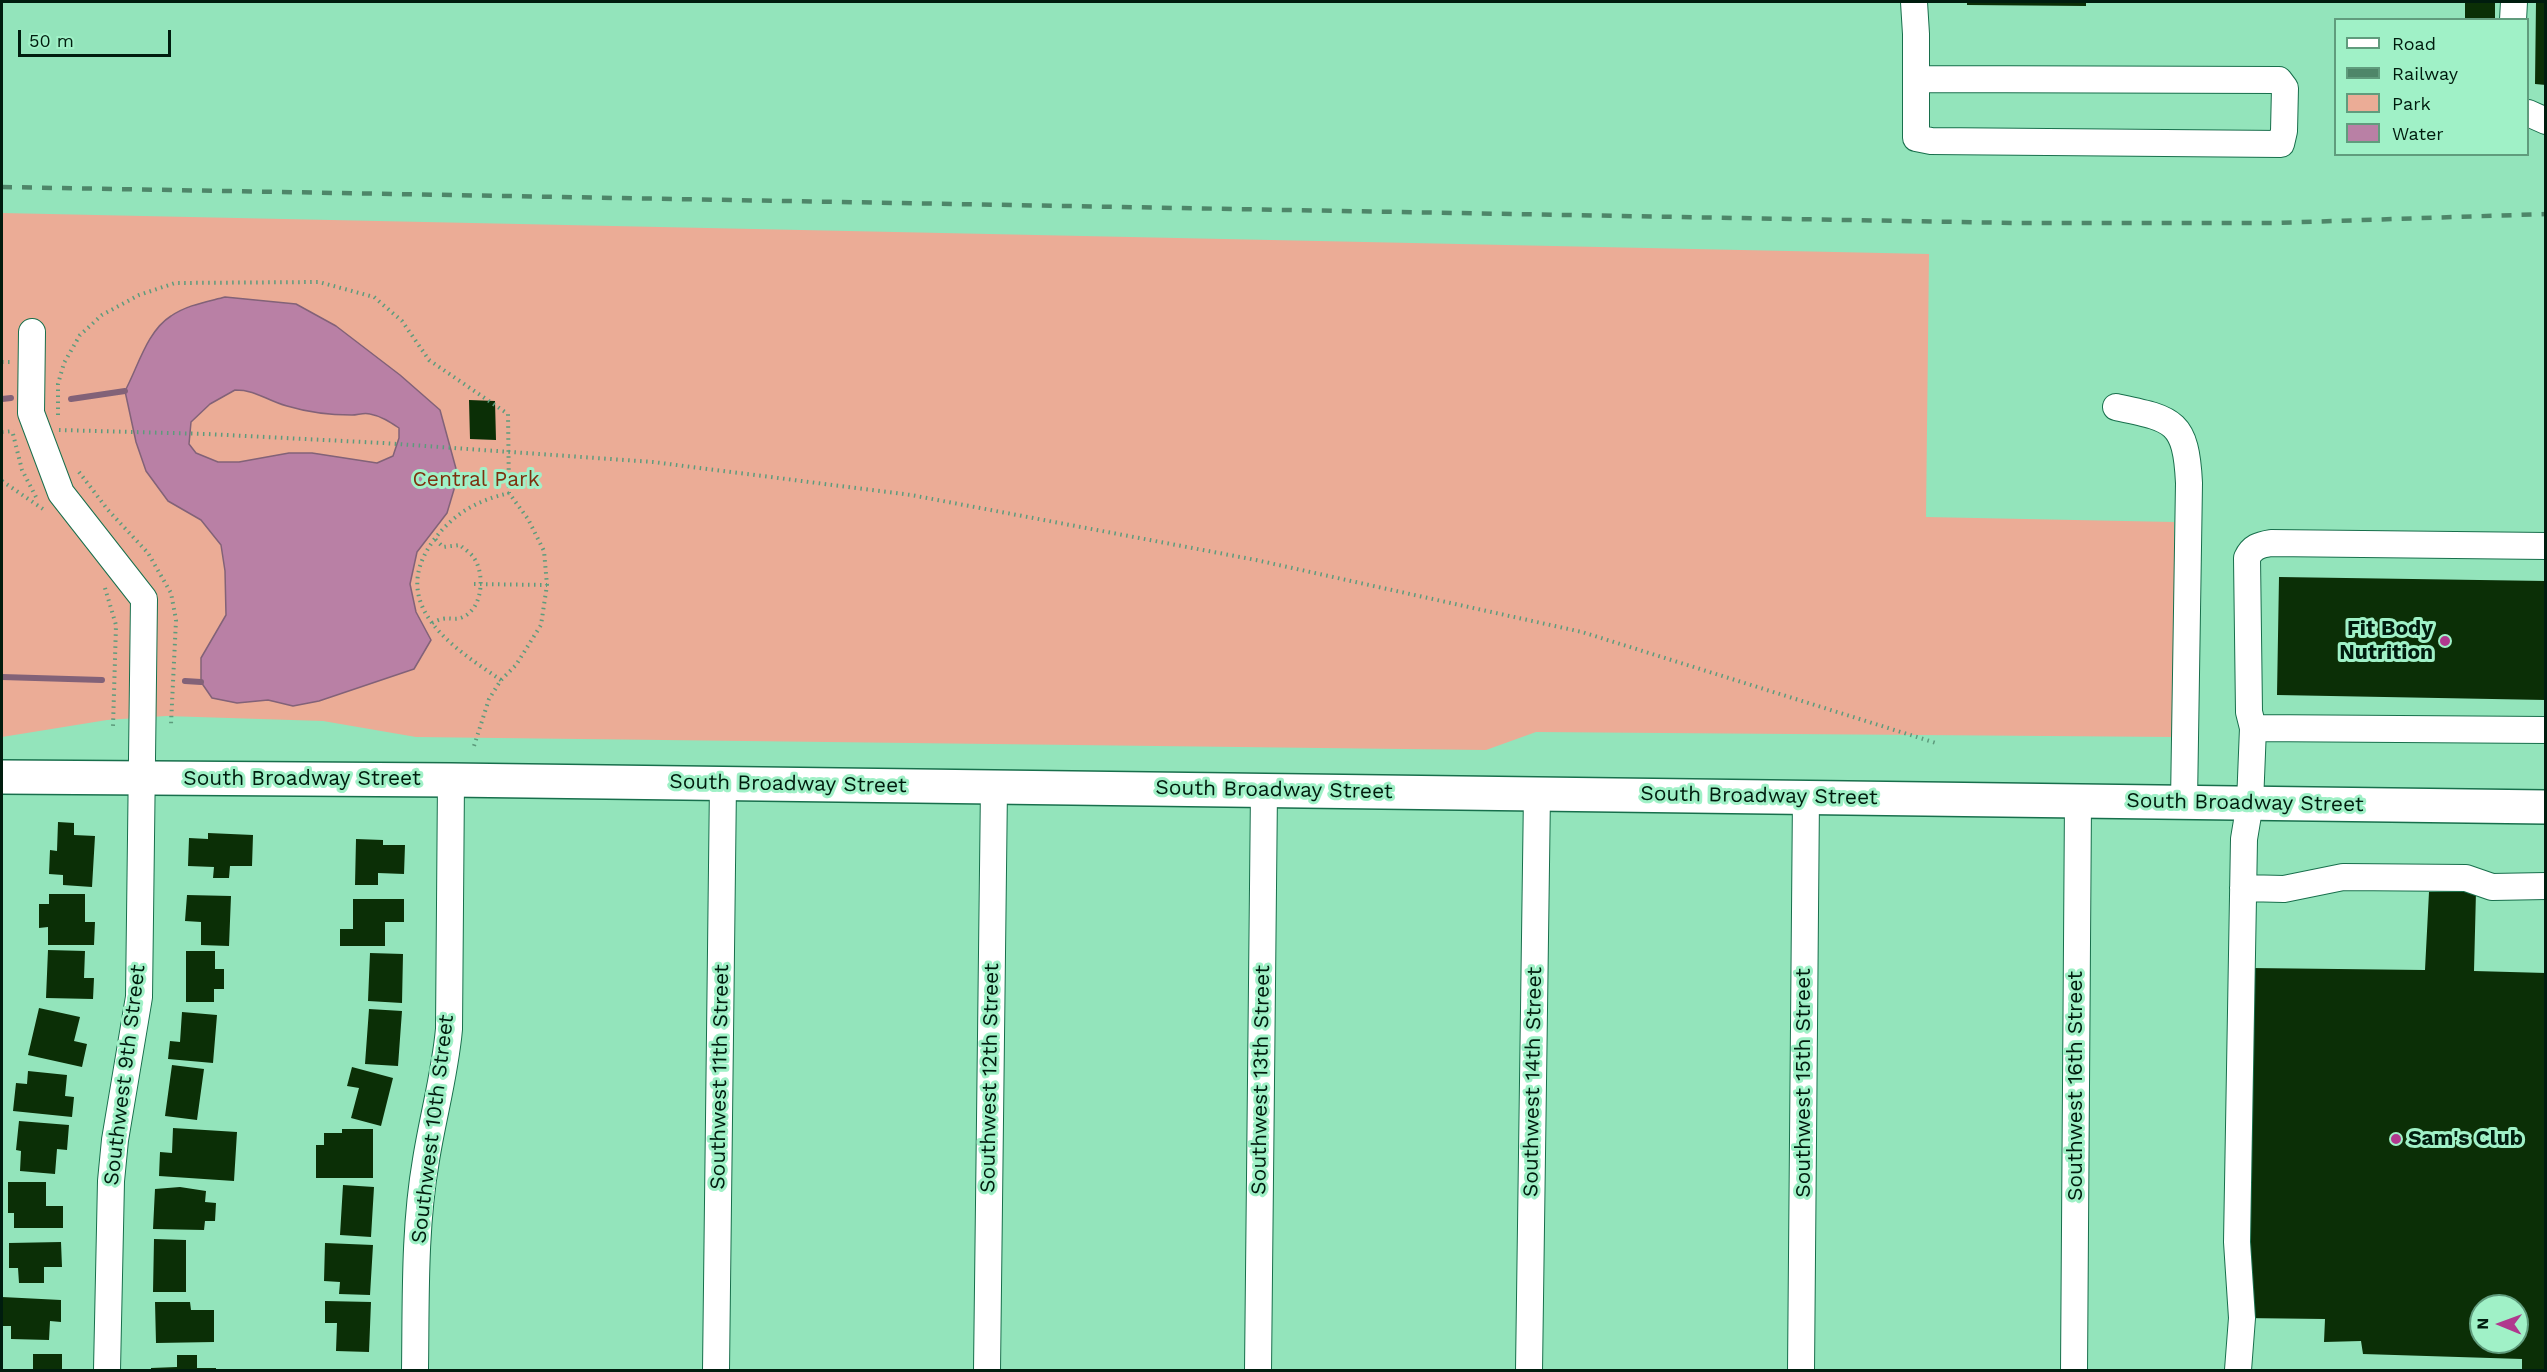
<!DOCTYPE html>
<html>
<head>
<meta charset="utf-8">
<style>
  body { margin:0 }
  #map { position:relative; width:2547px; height:1372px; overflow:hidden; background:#93e4bb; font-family:"Work Sans",sans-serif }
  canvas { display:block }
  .frame { position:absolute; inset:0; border:3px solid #001c0e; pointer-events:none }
  .legend { position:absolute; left:2334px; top:18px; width:195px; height:138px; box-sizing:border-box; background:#a0f1c7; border:2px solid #609c7d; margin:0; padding:8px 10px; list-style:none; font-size:18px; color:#001c0e }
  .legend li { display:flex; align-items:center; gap:12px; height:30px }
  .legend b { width:30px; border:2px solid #609c7d }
  .north { position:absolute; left:2469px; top:1294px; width:60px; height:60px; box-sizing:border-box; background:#a0f1c7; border:2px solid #609c7d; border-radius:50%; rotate:271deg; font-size:16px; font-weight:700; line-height:24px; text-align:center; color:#001c0e }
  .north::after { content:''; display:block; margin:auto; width:21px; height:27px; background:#b0388e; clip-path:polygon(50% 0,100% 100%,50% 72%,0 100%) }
  .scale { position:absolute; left:18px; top:30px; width:153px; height:27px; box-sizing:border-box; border:3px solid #001c0e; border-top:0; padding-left:8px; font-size:18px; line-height:21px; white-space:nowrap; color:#001c0e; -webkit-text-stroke:4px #a0f1c7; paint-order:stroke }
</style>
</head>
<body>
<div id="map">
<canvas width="2547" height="1372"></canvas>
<div class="frame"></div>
<ul class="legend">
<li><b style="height:8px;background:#fff"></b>Road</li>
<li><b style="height:8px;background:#4e8669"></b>Railway</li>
<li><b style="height:16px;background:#ebac96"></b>Park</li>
<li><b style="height:16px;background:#b980a5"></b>Water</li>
</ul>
<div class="north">N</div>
<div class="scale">50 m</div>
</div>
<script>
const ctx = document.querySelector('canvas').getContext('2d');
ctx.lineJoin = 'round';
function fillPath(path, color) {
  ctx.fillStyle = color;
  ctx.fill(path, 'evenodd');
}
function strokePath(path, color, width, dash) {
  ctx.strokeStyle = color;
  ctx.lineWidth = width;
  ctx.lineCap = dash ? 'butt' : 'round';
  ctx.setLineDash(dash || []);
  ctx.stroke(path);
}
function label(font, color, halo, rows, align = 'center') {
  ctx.font = font + ' "Work Sans",sans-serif';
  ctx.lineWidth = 6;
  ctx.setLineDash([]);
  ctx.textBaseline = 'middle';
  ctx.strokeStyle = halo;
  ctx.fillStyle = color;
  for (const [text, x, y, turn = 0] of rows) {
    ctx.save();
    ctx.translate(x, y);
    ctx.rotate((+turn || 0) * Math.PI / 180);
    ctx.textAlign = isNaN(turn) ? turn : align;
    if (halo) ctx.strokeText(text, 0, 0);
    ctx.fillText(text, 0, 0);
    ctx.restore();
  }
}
fillPath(new Path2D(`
  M2 213 1929 254 1926 517 2174 522 2175 737 1536 732 1486 750 416 737 323 721 166 716 107 720 2 737Z`), '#ebac96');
const water = new Path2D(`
  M225 297 296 304 336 326 400 375 440 410 458 476 447 513 417 552 410 584 416 612 431 640 414 669 319 701 293 706 268 700 237 703 212 698 201 682V658L226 615 225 571 221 545 201 520 168 501 146 471 136 442 125 391C138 367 147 331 171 316 187 305 206 302 225 297ZM235 390C257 390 265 400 287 406 307 412 330 415 352 415 358 415 364 412 370 414 381 416 390 422 399 428V438L393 456 377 463 312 453H289L239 462H218L196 453 189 444 191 422 210 404Z`);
fillPath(water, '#b980a5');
strokePath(water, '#826278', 1.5);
strokePath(new Path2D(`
  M2 399 11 398
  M71 399 125 391
  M2 677 102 680
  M185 681 201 682`), '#826278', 6);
fillPath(new Path2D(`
  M1967 2H2086V6L1967 5Z
  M2465 2H2495V20H2465Z
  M2536 2H2546V85L2535 84Z
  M469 400 495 401 496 440 470 439Z
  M2279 577 2546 581V700L2277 695Z
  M58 822 74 823V835L95 836 92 887 63 885V875L49 874 50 850 57 851Z
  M208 833 253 835 252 866H230L229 878H213L214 867 188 866 189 838 208 839Z
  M356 839 383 840V845H405L404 874 378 873V885H355Z
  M2476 891 2474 971 2546 973V1370H2522V1359L2363 1354 2361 1341 2324 1342 2325 1319 2242 1318 2250 968 2425 970 2429 892ZM2481 1306H2517V1342H2481Z
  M49 894H85V922H95L94 945H48V927L39 928V904H49Z
  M187 895 231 896 229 946 201 945V922L185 921Z
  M353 899H404V922H385V946H340V929H353Z
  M48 950 85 951 84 978H94L93 999 46 998Z
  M186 951H215V969H224V989H214V1002H186Z
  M370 953 403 954 402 1003 368 1001Z
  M39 1008 80 1017 74 1041 87 1044 82 1067 28 1055Z
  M369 1009 402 1011 398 1066 365 1064Z
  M182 1012 217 1015 213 1063 168 1059 170 1041 180 1042Z
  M172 1065 204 1069 197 1120 165 1116Z
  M352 1067 393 1078 381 1126 351 1118 359 1088 347 1086Z
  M28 1071 67 1075 65 1096 74 1097 72 1117 13 1111 16 1083 27 1084Z
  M19 1121 69 1125 67 1150 57 1149 55 1174 20 1171 21 1151 16 1150Z
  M173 1128 237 1132 234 1181 159 1176 160 1152 172 1153Z
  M342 1129H373V1178H316V1145H324V1133H342Z
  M8 1182H46V1206H63V1228H14V1213H8Z
  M343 1185 374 1187 371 1237 340 1235Z
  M180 1187 206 1191 205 1202 216 1203 215 1221H205L204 1230 153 1229 155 1189Z
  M154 1239 186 1240V1292H153Z
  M61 1242 62 1267H44V1283H19L18 1268H9V1243Z
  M325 1243 373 1245 370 1295 339 1294 340 1282 324 1281Z
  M2 1297 61 1300V1322L50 1321 49 1340 11 1339V1326H2Z
  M325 1301 371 1302 369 1352 336 1351 337 1323H325Z
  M155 1302H190L191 1310H214V1342L156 1343Z
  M33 1354H62V1370H33Z
  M177 1355H197V1368H216V1370H151V1368L177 1367Z`), '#0b2f06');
const minor = new Path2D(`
  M1914 2 1916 34V138L1931 141 2281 144 2284 131 2285 88 2279 80 1916 79
  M2513 20 2514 2
  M2528 113 2546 121
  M32 332 31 413 61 493 144 599 139 997 115 1140 111 1181 107 1370
  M2116 407C2173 419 2186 420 2189 483L2184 802
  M2253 728 2249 712 2247 558C2252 547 2259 545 2271 543L2546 546
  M2243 888 2284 889 2343 877 2466 878 2492 887 2546 886
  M415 1370C416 1301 414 1229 426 1160 433 1116 445 1074 449 1029L451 780
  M716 1370 723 783
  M987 1370 994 786
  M1258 1370 1264 790
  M1529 1370 1537 793
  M1801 1370 1806 796
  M2074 1370 2078 801
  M2238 1370 2242 1318 2237 1242 2244 839 2250 803 2253 728 2546 730`);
const major = new Path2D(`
  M2 777 451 780 2546 807`);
strokePath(minor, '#186f4c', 28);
strokePath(major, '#186f4c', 36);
strokePath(new Path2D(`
  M2 362H11
  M58 415V384L64 363 80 335 102 315 139 295 175 283 319 282 374 297 402 321 429 360 508 414 509 493 528 519 544 551 547 585 541 625 516 665 501 680 489 699 474 746
  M59 430 207 434 383 443 653 462 911 495 1256 560 1582 632 1936 743
  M2 432 14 431
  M13 434 22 470 36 497
  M79 472 108 510 148 553 171 593 176 620 171 724
  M2 481 43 509
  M474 584 547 585
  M105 588 116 625 113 726
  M432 623C448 614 453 622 463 617 483 608 485 574 474 558 471 553 464 549 460 545L443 547 435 539
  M501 680C452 647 387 605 433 541 454 513 476 501 509 493`), '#5d9b7c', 4, [1.5, 4.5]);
strokePath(minor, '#fff', 26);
strokePath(major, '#fff', 33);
strokePath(new Path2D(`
  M2 187 2016 223H2273L2546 214`), '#4e8669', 4.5, [10, 10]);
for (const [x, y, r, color] of [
  [2445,641,6,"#b0388e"],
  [2396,1139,6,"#b0388e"]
]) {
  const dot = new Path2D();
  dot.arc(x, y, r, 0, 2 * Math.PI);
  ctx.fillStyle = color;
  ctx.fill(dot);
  strokePath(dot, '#a0f1c7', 2);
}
label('21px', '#7e300f', '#a0f1c7', [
  ["Central Park",476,480]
]);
label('bold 21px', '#001c0e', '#a0f1c7', [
  ["Fit Body",2433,629],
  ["Nutrition",2433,653],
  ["Sam's Club",2408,1139,"left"]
], 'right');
label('21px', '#001c0e', '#a0f1c7', [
  ["South Broadway Street",302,779],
  ["South Broadway Street",788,784,1],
  ["South Broadway Street",1274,790,1],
  ["South Broadway Street",1759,796,1],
  ["South Broadway Street",2245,803,1],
  ["Southwest 9th Street",125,1075,-83],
  ["Southwest 11th Street",720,1077,-89],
  ["Southwest 12th Street",990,1078,-89],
  ["Southwest 13th Street",1261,1080,-89],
  ["Southwest 14th Street",1533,1082,-89],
  ["Southwest 15th Street",1804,1083,-90],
  ["Southwest 16th Street",2076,1086,-90],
  ["Southwest 10th Street",433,1129,-83]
]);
</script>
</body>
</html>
